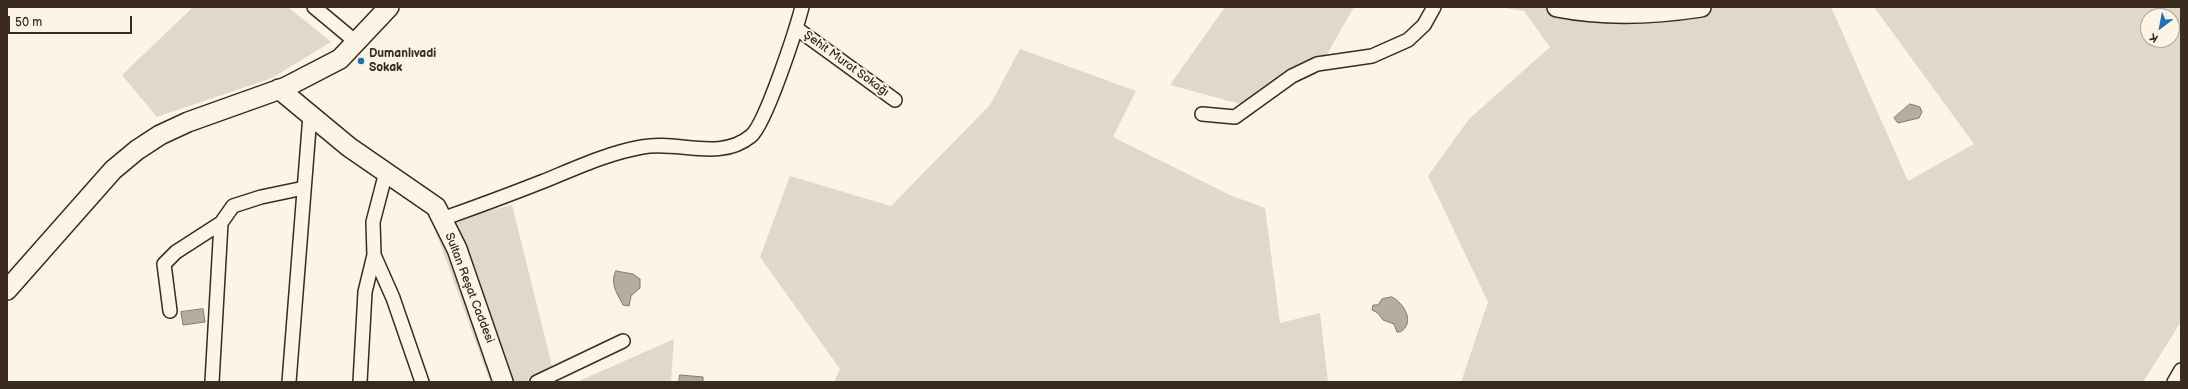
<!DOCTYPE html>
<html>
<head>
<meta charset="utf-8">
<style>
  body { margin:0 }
  #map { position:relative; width:2188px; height:389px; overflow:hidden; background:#fcf5e5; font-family:"Balsamiq Sans",sans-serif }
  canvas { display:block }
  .frame { position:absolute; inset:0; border:8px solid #3b2a1e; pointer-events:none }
  .north { position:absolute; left:2140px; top:8px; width:40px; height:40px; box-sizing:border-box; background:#fcf5e5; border:1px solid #afa495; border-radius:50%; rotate:212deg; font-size:11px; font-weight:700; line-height:16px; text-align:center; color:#3b2a1e }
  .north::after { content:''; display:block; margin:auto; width:14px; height:18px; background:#1f6fb2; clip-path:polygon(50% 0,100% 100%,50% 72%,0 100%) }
  .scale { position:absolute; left:8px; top:16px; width:124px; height:18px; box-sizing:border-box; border:2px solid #3b2a1e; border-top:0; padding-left:5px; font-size:12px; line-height:14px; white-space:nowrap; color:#3b2a1e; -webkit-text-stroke:3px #fcf5e5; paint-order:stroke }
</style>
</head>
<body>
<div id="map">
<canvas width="2188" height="389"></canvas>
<div class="frame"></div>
<div class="north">K</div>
<div class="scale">50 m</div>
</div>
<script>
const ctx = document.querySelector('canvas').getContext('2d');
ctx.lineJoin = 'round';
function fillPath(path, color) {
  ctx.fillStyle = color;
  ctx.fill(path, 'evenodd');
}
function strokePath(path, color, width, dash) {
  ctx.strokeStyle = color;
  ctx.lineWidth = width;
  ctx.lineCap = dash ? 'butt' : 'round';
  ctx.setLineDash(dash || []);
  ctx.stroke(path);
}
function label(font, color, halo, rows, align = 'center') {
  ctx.font = font + ' "Balsamiq Sans",sans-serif';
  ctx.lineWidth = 4;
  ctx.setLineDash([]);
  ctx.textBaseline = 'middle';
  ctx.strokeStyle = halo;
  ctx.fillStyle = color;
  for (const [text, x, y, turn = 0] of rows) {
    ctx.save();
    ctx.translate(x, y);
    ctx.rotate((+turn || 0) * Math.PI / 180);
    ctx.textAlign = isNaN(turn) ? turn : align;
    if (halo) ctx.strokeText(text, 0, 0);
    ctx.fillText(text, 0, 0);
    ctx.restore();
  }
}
fillPath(new Path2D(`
  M193 7H288L331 42 272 78 157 117 122 75Z
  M1225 7H1354L1315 75 1244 105 1170 85Z
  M1500 7H1831L1908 181 1974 144 1874 7H2181V322L2143 382H1461L1488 302 1428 176 1469 119 1550 47 1524 11ZM2148 16H2172V40H2148Z
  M1020 49 1136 91 1113 137 1232 196 1265 208 1280 323 1320 313 1328 382H834L840 369 760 257 790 176 891 206 990 105Z
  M512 205 556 382H490L433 224Z
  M674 339 671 382H577Z`), '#e0d8c8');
const water = new Path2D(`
  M1910 104 1920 107 1922 112 1919 118 1898 123 1894 118Z
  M616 271 633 274 640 279V288L631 296 629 306 623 305C618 295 609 283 616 271Z
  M1392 297C1404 303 1416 323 1400 332H1397L1394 324 1383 320 1378 313 1372 310 1373 305H1378L1382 299Z
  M203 309 205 322 183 325 181 312Z
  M680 375 703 377V382H679Z`);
fillPath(water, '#b7ad9e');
strokePath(water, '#85796b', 1);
const street = new Path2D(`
  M314 7 356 42
  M796 28 895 100
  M1202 114 1235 117 1292 76 1317 64 1372 56 1408 40 1424 25 1434 7
  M442 219C476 207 511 194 544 181 576 168 608 153 642 147 678 140 719 162 751 136 766 123 796 30 802 7
  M374 255 393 298 422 382
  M170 311 164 264 176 252 221 223 233 206 261 197 304 188
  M212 382 221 223
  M289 382 310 115
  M360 382 365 292 374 255 373 222 386 172
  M537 382 623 341
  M2174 382 2181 370`);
const secondary = new Path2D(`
  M1557 7C1603 16 1655 14 1701 7
  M279 89 349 147 436 207 457 249 503 382
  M7 290 113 170 137 150 160 135 188 122 286 87 340 59 389 7`);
strokePath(street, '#3b2a1e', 16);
strokePath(secondary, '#3b2a1e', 22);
strokePath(street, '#fcf5e5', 13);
strokePath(secondary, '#fcf5e5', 19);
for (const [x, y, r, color] of [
  [361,61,4,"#1f6fb2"]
]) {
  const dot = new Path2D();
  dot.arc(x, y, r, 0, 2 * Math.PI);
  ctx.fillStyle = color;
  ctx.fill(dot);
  strokePath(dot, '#fcf5e5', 1.5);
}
label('bold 12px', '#3b2a1e', '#fcf5e5', [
  ["Dumanlıvadi",369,54],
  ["Sokak",369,68]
], 'left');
label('12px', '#3b2a1e', '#fcf5e5', [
  ["Şehit Murat Sokağı",846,64,36],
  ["Sultan Reşat Caddesi",469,288,69]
]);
</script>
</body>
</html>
